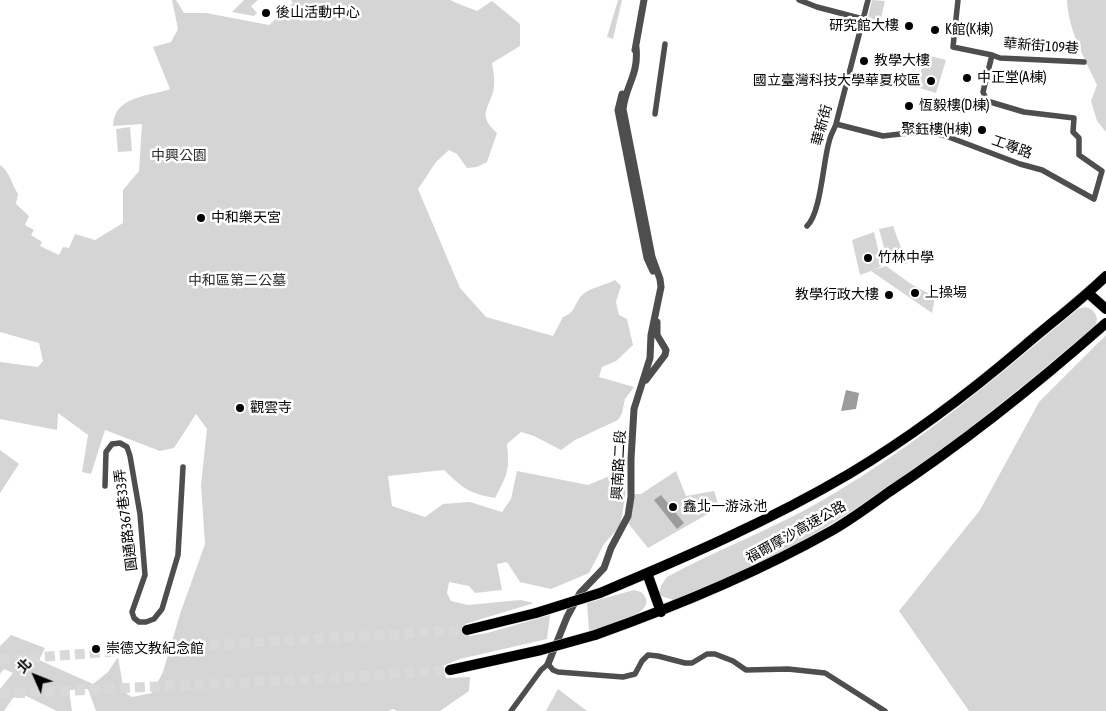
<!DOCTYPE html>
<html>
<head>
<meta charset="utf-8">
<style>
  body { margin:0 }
  #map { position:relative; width:1106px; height:711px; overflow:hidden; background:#fff; font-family:"Asap Condensed","Noto Sans TC",sans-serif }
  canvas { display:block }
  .north { position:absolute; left:10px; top:651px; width:50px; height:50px; -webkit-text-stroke:4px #fff; paint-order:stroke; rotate:314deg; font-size:14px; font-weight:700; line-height:20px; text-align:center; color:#000 }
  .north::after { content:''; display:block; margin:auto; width:18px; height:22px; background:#000; clip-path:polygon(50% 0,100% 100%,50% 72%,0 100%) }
</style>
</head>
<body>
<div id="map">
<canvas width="1106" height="711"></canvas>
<div class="north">北</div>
</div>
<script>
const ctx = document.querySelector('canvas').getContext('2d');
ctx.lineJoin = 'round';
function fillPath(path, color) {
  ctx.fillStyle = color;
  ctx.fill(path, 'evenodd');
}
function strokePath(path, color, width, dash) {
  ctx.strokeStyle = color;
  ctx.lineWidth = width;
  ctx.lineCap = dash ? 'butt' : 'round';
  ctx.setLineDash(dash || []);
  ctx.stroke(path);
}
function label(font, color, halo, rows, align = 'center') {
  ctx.font = font + ' "Asap Condensed","Noto Sans TC",sans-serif';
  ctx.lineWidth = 5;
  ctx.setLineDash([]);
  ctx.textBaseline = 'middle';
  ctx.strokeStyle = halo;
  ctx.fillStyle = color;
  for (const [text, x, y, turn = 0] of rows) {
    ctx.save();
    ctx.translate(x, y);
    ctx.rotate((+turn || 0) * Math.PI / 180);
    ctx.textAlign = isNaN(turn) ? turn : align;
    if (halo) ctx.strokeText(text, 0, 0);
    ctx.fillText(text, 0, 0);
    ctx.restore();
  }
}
fillPath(new Path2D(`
  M172 0H176L184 13H206L269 25 293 3 291 0H451L454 2 477 11 492 1 520 24V46L492 63C493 70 495 79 494 87 491 108 475 113 497 133L487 162 477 167 467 168 457 154 449 150 436 162 418 189 460 288 486 317 553 336 563 317C575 313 574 305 581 296 590 287 604 286 615 280L621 286 616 302 619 315 627 319 633 345 616 361 602 367 599 377 634 387 625 399 622 413 618 420 575 440 561 450 534 436 521 432 507 444C510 471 507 475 495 498 468 493 464 489 444 470L388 476 392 506 425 517 443 504 470 502 502 512 511 499 517 471 588 485 612 475 625 473 626 482 625 498 620 526 604 544 589 573 551 589 520 582 507 562 497 564 502 590 475 593 469 586 449 582 447 593 451 601 468 605 520 600 534 603 465 624 469 636 487 633 550 615 547 639 460 659 442 666 446 678 470 677 469 691 440 711H397L393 709 388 711H96L88 689 69 690 72 711H57L22 694 13 698 4 711H0V689L13 673 4 669 0 674V646L11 635 45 648 39 660 93 684 108 672 118 657 124 692 132 697 152 693 163 672 180 614 205 544 201 485 207 429 196 414 174 448 160 451 105 430 91 474 82 472 88 435 58 413 57 430 0 419V362L38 367 43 361 39 343 0 332V165C9 170 12 185 18 194L16 204 29 216 25 225 34 230 31 235 42 242 40 246 59 255 63 247 69 248 75 234 95 240 123 223V190L139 171 142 124 113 126C114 96 147 97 170 89L153 47 171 42 178 29Z
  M244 0H258L251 6 257 13 254 16 232 12Z
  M618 0H622L613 39 607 37Z
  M872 0 885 1 879 28 866 24Z
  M1067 0H1106V132L1097 121 1091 101 1097 85C1085 59 1068 30 1067 0Z
  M926 55 946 60 936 93 916 87Z
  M130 127 132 151 118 152 116 129Z
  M893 226 907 264 887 259 879 229Z
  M874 232 882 266 873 270 886 266 911 284 935 297 932 313 871 271 860 275 852 240Z
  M1085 307C1095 309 1100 318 1095 326 998 408 904 484 794 546 756 567 716 583 677 601L661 596 659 593 661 586 667 577C718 549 773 529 823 500 915 447 997 377 1078 309Z
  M1106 335V711H969L899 611 980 510 1039 402Z
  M0 450 19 464 0 493Z
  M676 471 686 496 714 491 718 503 713 504V511L648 548 628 523 632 512 634 494H641Z
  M634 590 641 592C665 614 602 627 589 631L587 603Z
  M558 689 587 711H546Z`), '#d5d5d5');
fillPath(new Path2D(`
  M846 390 859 393 856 409 841 411Z
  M661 495 684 523 677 529 654 500Z`), '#9c9c9c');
strokePath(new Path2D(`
  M0 660 160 648 467 630
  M0 694 336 678 450 670`), '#d9d9d9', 10, [10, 5]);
const motorway = new Path2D(`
  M1088 293 1106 309
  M647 573 661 612
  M600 593C686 557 769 521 849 474 911 437 968 394 1023 347 1051 323 1080 301 1106 276
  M467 630 536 613
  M595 635C677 606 757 573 833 530 852 519 871 505 889 492 966 441 1037 384 1106 323
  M450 670 541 650`);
strokePath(motorway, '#dbdbdb', 11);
strokePath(new Path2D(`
  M799 0 817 7 863 19
  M958 0 953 47 992 55 1000 58 1084 62
  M655 114 665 44
  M836 124 883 136 926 131 946 136 1020 164 1042 170 1094 199 1102 171 1079 155V138L1073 132 1074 118 1024 112 987 101 983 92 992 55
  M807 226C821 213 823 162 829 142 830 136 834 130 836 124L868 0
  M105 486 106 452 112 444 120 443 127 447 130 456 140 514 145 575 132 612 134 618 139 622H146L154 619 162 609 178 555 183 467
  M511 711 541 670 548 664 553 670 558 672 623 677 635 674 642 661 648 655 658 656 685 663H692L707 654H715L733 661 746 670 788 669 825 673 885 711`), '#4e4e4e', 5.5);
strokePath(new Path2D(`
  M635 50 644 0
  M622 94 618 110 647 258 653 271
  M646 380 665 355 666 350 657 335V322
  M548 664 567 617 580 593 604 568 611 548 628 516 631 497V459L634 409 650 358 651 335 661 287 660 279 652 257 623 109C626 84 639 75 636 47`), '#4e4e4e', 7);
strokePath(motorway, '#000', 10);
const motorwayBridge = new Path2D(`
  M536 613 600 593
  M541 650 595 635`);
strokePath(motorwayBridge, '#dbdbdb', 11, []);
strokePath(motorwayBridge, '#000', 10);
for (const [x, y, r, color] of [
  [266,13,5,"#000"],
  [909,26,5,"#000"],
  [935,30,5,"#000"],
  [864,61,5,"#000"],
  [967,78,5,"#000"],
  [931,81,5,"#000"],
  [909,106,5,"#000"],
  [982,130,5,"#000"],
  [201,218,5,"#000"],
  [868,258,5,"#000"],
  [915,293,5,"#000"],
  [889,295,5,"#000"],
  [240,408,5,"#000"],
  [673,507,5,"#000"],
  [96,649,5,"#000"]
]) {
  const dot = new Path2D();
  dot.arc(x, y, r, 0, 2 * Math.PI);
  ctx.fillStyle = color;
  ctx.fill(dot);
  strokePath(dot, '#fff', 2);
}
label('14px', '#000', '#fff', [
  ["後山活動中心",276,13],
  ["研究館大樓",899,26,"right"],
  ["K館(K棟)",945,30],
  ["教學大樓",874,61],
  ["中正堂(A棟)",977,78],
  ["國立臺灣科技大學華夏校區",921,81,"right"],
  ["恆毅樓(D棟)",919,106],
  ["聚鈺樓(H棟)",972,130,"right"],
  ["中和樂天宮",211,218],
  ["竹林中學",878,258],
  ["上操場",925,293],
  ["教學行政大樓",879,295,"right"],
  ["觀雲寺",250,408],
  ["鑫北一游泳池",683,507],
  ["崇德文教紀念館",106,649]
], 'left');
label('14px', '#000', '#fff', [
  ["華新街109巷",1041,46,4],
  ["華新街",822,125,-75],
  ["工專路",1012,147,20],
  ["興南路二段",619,465,-87],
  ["圓通路367巷33弄",126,520,-97],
  ["福爾摩沙高速公路",796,532,-29]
]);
label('14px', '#2c2c2c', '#fff', [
  ["中興公園",179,156],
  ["中和區第二公墓",237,281]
]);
</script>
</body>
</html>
